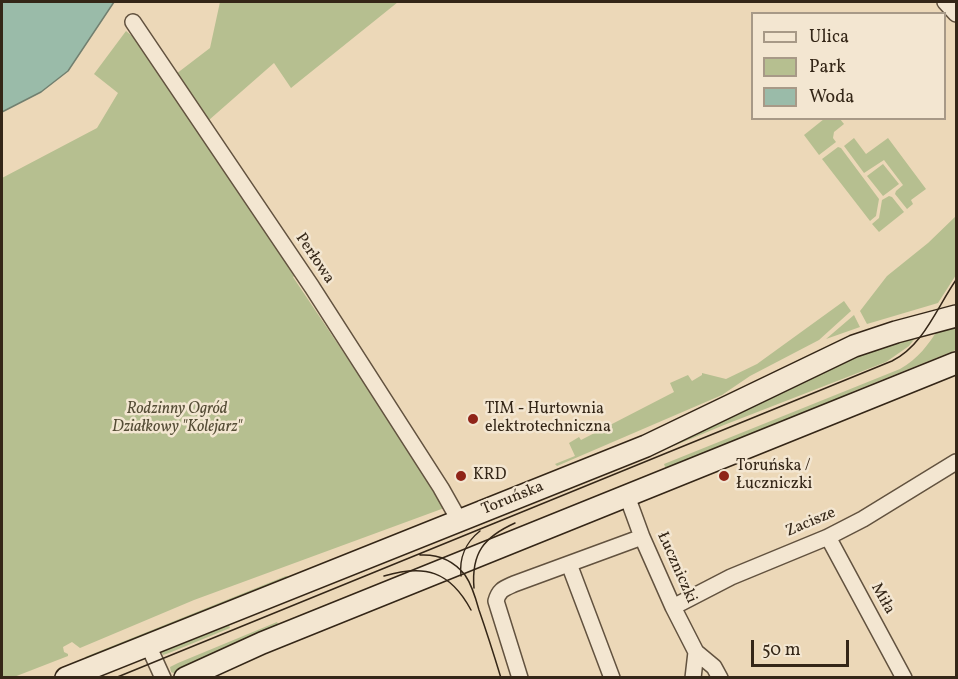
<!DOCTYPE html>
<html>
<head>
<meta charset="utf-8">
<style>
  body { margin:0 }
  #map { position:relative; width:958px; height:679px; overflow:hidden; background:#ecd8b8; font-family:Vollkorn,serif }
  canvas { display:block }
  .frame { position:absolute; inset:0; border:3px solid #342617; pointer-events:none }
  .legend { position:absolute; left:751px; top:12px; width:195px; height:108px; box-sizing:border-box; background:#f3e6d1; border:2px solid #a79987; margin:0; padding:8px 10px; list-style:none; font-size:18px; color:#342617 }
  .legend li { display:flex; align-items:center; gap:12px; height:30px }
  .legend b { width:30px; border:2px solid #a79987 }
  .scale { position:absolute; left:751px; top:640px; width:98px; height:27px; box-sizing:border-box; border:3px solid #342617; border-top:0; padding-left:8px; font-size:18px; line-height:21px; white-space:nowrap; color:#342617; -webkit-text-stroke:4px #f3e6d1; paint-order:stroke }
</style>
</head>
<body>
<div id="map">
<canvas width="958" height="679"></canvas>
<div class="frame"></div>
<ul class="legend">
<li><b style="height:8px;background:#f3e6d1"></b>Ulica</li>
<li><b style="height:16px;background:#b6bf90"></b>Park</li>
<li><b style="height:16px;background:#9abba9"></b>Woda</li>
</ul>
<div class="scale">50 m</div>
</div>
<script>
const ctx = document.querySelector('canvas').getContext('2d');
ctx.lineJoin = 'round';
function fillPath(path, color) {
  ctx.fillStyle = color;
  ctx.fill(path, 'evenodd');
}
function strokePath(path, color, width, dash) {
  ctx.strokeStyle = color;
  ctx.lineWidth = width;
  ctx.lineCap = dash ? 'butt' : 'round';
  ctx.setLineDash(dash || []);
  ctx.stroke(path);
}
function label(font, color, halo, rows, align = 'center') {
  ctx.font = font + ' Vollkorn,serif';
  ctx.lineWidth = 5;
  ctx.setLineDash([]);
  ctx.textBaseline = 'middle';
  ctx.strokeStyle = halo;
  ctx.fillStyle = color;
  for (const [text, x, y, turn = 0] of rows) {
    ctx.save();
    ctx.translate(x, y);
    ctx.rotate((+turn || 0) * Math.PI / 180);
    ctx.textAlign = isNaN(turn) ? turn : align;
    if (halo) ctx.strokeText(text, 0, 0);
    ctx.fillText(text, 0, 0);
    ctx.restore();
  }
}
fillPath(new Path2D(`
  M220 2H398L291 88 274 63 209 120 176 74 210 48Z
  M126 31 148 49 297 274 293 277 447 507 194 600 80 648 72 642 63 647 64 652 68 654V656L14 677 2 678V178L97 128 118 93 94 74Z
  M824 119H840L844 124 834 132 833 138 836 142 819 155 804 135Z
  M854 138 866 154 888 138 926 189 911 200 913 204 907 209 895 194 896 191 903 185 884 160 864 173 844 146Z
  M838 147 841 148 879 199 876 216 870 221 822 159Z
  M883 164 899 184 883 196 867 176Z
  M889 196 892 197 904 212 879 232 872 224 879 218 882 200Z
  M956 216V275L938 303 867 324 860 311 887 276 928 243Z
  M844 301 851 311 819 340 750 376 722 395 557 466 555 464 575 456 569 443 579 437 581 440 674 392 670 383 688 375 692 381 702 375V373L726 379 757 364Z
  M854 315 860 327 826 339Z
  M956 324V350L854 391 788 423 667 472 664 464 900 369C918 359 928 345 939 328Z
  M920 332 909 346 886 362 724 425 568 490 566 485 831 363Z
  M286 576 294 579 92 660 85 657Z
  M227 620 230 628 169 653 163 655 160 649Z
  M277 622 280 628 176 674 171 672 170 667 178 663Z`), '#b6bf90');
const water = new Path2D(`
  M2 2H114L68 71 41 92 2 112Z`);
fillPath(water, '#9abba9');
strokePath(water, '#717f6f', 1.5);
const minor = new Path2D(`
  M945 2 956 14
  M133 22 312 287 441 488 459 520
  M627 496 642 537 673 607 696 652 714 667 720 678
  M828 537 904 678
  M569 564 612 678
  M673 607 731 577 828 537 863 519 956 462
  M148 645 163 678
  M520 678 496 601C499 590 503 589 514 584L642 537
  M693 678 696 652`);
const secondary = new Path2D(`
  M66 678 646 446 854 346 896 332 956 316
  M185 678 262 643 956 363`);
strokePath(minor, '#62523f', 18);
strokePath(secondary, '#342617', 24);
strokePath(minor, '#f3e6d1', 15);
strokePath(secondary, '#f3e6d1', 21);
strokePath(new Path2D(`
  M420 555C438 554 454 561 465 575 472 585 476 599 479 610 487 633 494 655 501 678
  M384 576C425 564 450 571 471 610
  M461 576C459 558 466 542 480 531
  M474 588C471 553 484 537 515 523
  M115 678 892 361C924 345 937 307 956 280`), '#342617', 1.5);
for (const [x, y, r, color] of [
  [473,419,6,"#8f2418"],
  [461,476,6,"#8f2418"],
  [724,476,6,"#8f2418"]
]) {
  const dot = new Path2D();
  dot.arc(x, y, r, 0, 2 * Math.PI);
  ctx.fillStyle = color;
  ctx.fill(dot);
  strokePath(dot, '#f3e6d1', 2);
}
label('16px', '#342617', '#f3e6d1', [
  ["Perłowa",314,259,56],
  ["Toruńska",513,499,-22],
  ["Zacisze",811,523,-23],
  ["Łuczniczki",676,568,66],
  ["Miła",882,599,61]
]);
label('italic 16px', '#544c35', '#f3e6d1', [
  ["Rodzinny Ogród",177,410],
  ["Działkowy \"Kolejarz\"",177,428]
]);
label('16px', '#342617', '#f3e6d1', [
  ["TIM - Hurtownia",485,410],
  ["elektrotechniczna",485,428],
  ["Toruńska /",736,467],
  ["Łuczniczki",736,485],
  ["KRD",473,476]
], 'left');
</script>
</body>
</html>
